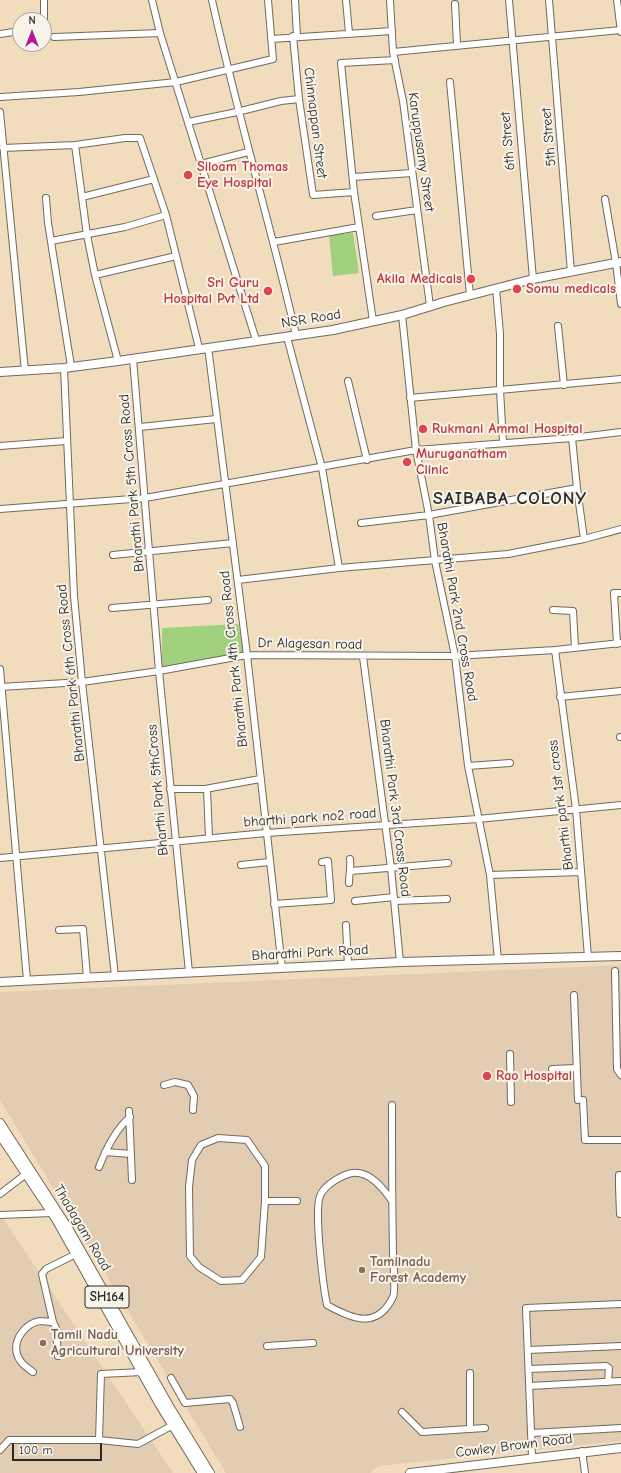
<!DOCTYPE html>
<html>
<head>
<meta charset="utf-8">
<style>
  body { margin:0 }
  #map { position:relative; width:621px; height:1473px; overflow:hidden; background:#f2dcbe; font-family:"Comic Neue",sans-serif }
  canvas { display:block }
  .north { position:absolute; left:12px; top:12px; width:40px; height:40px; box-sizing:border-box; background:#f7f3e8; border:1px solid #a5a39c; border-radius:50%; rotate:0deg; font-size:11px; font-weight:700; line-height:16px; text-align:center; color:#2b2b2b }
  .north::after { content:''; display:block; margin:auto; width:14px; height:18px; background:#b5179e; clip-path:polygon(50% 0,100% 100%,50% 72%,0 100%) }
  .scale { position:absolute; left:12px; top:1443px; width:90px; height:18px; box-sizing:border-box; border:2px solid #2b2b2b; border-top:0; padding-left:5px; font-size:12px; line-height:14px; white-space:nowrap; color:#2b2b2b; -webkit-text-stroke:3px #f7f3e8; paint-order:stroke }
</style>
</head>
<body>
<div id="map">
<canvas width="621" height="1473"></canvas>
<div class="north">N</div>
<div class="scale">100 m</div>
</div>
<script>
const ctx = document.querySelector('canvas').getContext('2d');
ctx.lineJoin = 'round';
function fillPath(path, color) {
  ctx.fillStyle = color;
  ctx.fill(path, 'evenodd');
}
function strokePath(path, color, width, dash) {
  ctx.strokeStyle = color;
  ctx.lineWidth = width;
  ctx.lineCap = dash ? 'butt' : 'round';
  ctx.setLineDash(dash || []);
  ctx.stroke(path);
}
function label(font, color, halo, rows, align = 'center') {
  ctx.font = font + ' "Comic Neue",sans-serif';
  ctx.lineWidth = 4;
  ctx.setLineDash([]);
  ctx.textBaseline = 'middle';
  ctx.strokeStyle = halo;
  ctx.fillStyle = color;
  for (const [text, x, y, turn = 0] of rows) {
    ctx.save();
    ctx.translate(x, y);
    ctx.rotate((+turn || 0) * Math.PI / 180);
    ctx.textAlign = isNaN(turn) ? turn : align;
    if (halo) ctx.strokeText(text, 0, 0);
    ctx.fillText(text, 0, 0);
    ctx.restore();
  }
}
fillPath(new Path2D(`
  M621 965V1441L379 1466 370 1473H226L0 1100V992Z
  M0 1214 173 1473H0Z`), '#e2cdb2');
fillPath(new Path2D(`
  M353 233 359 273 333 276 329 235Z
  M238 624 245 653 162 667V628Z`), '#a1d07e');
const minor = new Path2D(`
  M44 0V29
  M152 0 160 33 256 340
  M212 0C237 113 270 223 296 335
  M295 0 297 36
  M346 0 349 33
  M390 0 393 52 403 101 430 306
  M509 0 533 279
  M549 0 571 272
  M617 0 621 32
  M455 4 457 44
  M0 34 20 31
  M293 36 299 99 313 195 354 192
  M54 37 160 33
  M271 39 392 31
  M393 52 621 30
  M450 82 470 295
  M0 97 79 92 176 82 273 59 268 0
  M0 112 25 371
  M188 122 237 112 281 101 299 99
  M75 145 87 235 95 275 118 361
  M3 148 75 145 125 138H140L166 215 199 348
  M201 164 248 152
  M353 177 412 173
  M82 197 154 179
  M46 198 48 223 71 366
  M605 199 616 263 621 304
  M376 216 417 210
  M51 241 125 227 166 215
  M274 242 359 227
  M95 275 176 256
  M496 288 500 334V390L503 442
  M402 315 416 450 429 515 435 561 455 656 468 766 490 875 498 960
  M373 321 354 192 341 63 395 60
  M558 326 564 385
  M287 337 322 468 339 568
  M208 347 247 655 282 968
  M133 359 159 671 189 972
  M64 368 74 596 82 682 115 976
  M348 381 367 460
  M410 398 621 379
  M140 427 216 419
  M572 438 577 488
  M0 446 66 441
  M0 509 145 498 416 450 572 438 621 432
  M361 523 429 515 577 488 584 539
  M113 555 233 543
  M238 580 339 568 508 554 584 539 621 529
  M112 608 208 600
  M553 610 573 611 575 648
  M617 644 614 593H621
  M555 650 576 809 588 957
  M363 657 391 868 400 962
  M0 669 27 980
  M0 687 82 682 159 671 247 655 455 656 555 650 621 643
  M560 697 621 691
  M620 737H621
  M468 766 510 763
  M170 789H205L260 779
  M207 789 209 838
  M0 858 266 833 478 819 621 805
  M241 865 269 862
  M351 871 448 863
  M490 875 581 872
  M349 883C349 875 351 868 350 859
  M355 901 394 897
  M395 901 447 899
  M274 904 331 900 328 861 322 862
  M346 925 348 965
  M59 930 83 929 87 977
  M615 971 617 1069 621 1075
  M574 995 578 1100
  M510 1054 511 1102
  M552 1069 576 1068
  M164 1085 175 1082 188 1085 194 1096 193 1110
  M583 1100 585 1140H621
  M129 1111 132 1180
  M218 1138 247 1140 265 1166V1201L261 1257 242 1280 221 1281 199 1267 190 1256 189 1187 192 1160 201 1145Z
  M105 1152 131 1154
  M99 1167C106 1149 115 1130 130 1117
  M619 1175V1187
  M0 1194 26 1174
  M265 1201H297
  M392 1201C383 1188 370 1171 352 1173 342 1175 324 1185 320 1196 314 1212 323 1285 327 1305 352 1319 377 1330 393 1297 396 1292 393 1260 393 1252 392 1203 392 1154 392 1105
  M620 1214 619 1187H621
  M0 1215 52 1213
  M267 1346 313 1343
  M528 1350 621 1346
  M58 1356 56 1328 53 1322 42 1274 46 1269 76 1254
  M529 1369 606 1366 609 1368 608 1382
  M33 1372C26 1367 19 1362 17 1354 13 1339 26 1323 40 1321 44 1321 49 1322 53 1322
  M171 1378 185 1403 230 1399 233 1403 240 1427
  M530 1386 621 1381
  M402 1412 422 1432 485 1428
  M470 1429V1373
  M532 1433 621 1428
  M99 1440 101 1374 142 1372
  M0 1450 9 1440H99L138 1444 173 1425
  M582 1451 585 1473
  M532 1457 526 1308 621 1304`);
const major = new Path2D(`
  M0 372 64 368 118 361 333 330 402 315 444 302 533 279 621 262
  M0 982 400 962 621 956
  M0 1123 69 1230 169 1406 210 1473
  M0 1135 56 1219 160 1405 202 1473
  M410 1473 621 1448`);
strokePath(minor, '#71695e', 8);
strokePath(major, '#71695e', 10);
strokePath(minor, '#fff', 6);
strokePath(major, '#fff', 8);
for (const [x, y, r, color] of [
  [188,175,5,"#e0444e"],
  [471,279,5,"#e0444e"],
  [517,289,5,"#e0444e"],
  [268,291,5,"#e0444e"],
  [423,429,5,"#e0444e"],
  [407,462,5,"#e0444e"],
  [487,1076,5,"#e0444e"],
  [362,1270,4,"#8d6e63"],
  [43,1343,4,"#8d6e63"]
]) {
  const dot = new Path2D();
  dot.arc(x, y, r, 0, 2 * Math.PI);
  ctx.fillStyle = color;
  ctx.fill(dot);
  strokePath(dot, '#f7f3e8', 1.5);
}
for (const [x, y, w] of [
  [107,1297,44]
]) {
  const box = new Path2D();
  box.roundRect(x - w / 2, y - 11, w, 22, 3);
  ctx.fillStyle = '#f7f3e8';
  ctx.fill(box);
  strokePath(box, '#2b2b2b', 1);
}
label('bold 13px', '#2b2b2b', null, [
  ["SH164",107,1297]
]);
label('14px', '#2b2b2b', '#f7f3e8', [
  ["Chinnappan Street",315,123,83],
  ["5th Street",549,137,-95],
  ["6th Street",508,141,-95],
  ["Karuppusamy Street",421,152,82],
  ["NSR Road",311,319,-9],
  ["Bharathi Park 5th Cross Road",132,483,-95],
  ["Bharathi Park 2nd Cross Road",457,612,80],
  ["Dr Alagesan road",310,644,1],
  ["Bharathi Park 4th Cross Road",234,659,-96],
  ["Bharathi Park 6th Cross Road",71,673,-96],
  ["Bharthi Park 5thCross",158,790,-95],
  ["Bharthi park 1st cross",561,805,-97],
  ["Bharathi Park 3rd Cross Road",395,808,83],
  ["bharthi park no2 road",310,818,-4],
  ["Bharathi Park Road",310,953,-3],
  ["Thadagam Road",82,1228,59],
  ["Cowley Brown Road",514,1446,-7]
]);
label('bold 14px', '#be3a42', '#f7f3e8', [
  ["Siloam Thomas",197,167],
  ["Eye Hospital",197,183],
  ["Akila Medicals",462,279,"right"],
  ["Sri Guru",259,283,"right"],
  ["Hospital Pvt Ltd",259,299,"right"],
  ["Somu medicals",526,289],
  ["Rukmani Ammal Hospital",432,429],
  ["Muruganatham",416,454],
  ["Clinic",416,470],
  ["Rao Hospital",496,1076]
], 'left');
label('bold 14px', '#785e54', '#f7f3e8', [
  ["Tamilnadu",370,1262],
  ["Forest Academy",370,1278],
  ["Tamil Nadu",51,1335],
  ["Agricultural University",51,1351]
], 'left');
ctx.letterSpacing = '1px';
label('bold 18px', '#2b2b2b', '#f7f3e8', [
  ["SAIBABA COLONY",510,499]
]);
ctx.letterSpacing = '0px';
</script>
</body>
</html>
